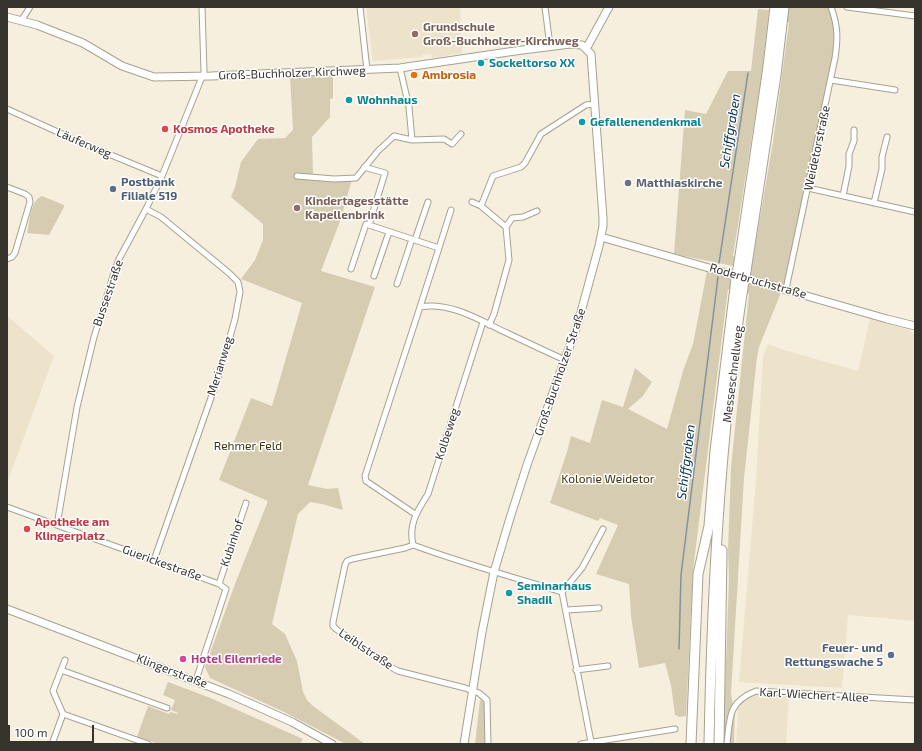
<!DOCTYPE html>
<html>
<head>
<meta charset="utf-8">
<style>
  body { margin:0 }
  #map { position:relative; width:922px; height:751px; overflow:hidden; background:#f6efde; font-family:"Exo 2",sans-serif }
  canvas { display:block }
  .frame { position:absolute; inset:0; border:8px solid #36332d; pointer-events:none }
  .scale { position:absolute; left:8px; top:725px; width:86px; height:18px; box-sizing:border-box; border:2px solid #36332d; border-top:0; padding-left:5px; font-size:12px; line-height:14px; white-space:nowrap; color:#36332d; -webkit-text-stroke:3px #fff; paint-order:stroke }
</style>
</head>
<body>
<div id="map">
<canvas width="922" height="751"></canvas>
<div class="frame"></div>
<div class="scale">100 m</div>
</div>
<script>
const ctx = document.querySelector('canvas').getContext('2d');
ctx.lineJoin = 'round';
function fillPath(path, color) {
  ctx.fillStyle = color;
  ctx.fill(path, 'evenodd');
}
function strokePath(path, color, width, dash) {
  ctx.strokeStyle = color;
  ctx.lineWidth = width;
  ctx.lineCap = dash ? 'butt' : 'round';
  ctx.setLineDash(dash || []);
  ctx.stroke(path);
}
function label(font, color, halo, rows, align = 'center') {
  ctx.font = font + ' "Exo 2",sans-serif';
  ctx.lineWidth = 3;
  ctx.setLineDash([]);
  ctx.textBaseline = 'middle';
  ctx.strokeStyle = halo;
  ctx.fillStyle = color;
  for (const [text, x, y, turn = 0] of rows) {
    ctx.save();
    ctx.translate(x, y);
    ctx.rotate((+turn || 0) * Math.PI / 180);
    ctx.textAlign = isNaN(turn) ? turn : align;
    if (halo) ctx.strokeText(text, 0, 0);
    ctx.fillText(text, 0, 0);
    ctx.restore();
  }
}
fillPath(new Path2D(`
  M366 7H460L462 53 432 58 431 54 422 55V57L373 61Z
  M7 316 54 356 7 483Z
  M870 319 910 330V332L915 334V621L848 615 842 688 739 682 756 480 763 356 768 344 784 350 858 371Z
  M756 691 783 693 789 697 786 744H736L738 714 735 704Z`), '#ede3cb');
fillPath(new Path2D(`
  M789 7H831L837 42 786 289 781 288 780 295 759 347 757 357 744 478 731 693 732 700 735 709 734 744H723L729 579 728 549 731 467 749 294 747 293 773 142 789 23 787 22Z
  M758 9 769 10 762 73 733 256 735 257 733 266 674 254 685 110 706 114 728 71H751Z
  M333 73V98L330 99V117L312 137 313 175 336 177 353 176 340 221 321 271 375 287 308 485 327 489 338 488 343 510 322 504 310 502 298 514 272 624 285 634 297 661 303 692 307 700 313 706 365 744H346L284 712 210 678 205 667 235 584 268 501 219 480 251 398 272 406 302 303 241 279 255 260 263 240V224L231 197 235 187 241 162 258 139 285 138 293 130 290 76Z
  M42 196 64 205V207L49 235 27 233C30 221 30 201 42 196Z
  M707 271 732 277 730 289H728L693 570 686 716 679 717 675 715 671 685 665 663 639 668 631 616 629 584 596 574 618 525 600 518 598 521 550 503 567 452 571 436 590 443 602 400 623 407 635 368 652 382 643 396 628 409 667 429 683 371 693 344Z
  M168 682 208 697 303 739 300 744H159L137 737 148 706 169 714 170 712 178 714V713L171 710 175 700 163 695Z
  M480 700 483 701 486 705V744H475Z`), '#d6ccb2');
strokePath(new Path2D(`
  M719 263 748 73
  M679 649 681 575 718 277`), '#8293a0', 1.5);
const minor = new Path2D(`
  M360 7 367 70
  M545 7 550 46
  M847 7 915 16
  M21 21 30 7
  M400 68 409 107 412 140
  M831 80 895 90
  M7 109 82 143 162 176
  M364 167 385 173 369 225 439 248 420 307
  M297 176 334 179 356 178 378 151 394 136 412 140 444 139 452 144 461 134
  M7 187 25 194 29 197 30 202 15 253 12 257 7 259
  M808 188 915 212
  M843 196 849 166V154L854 141V130
  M472 202 481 206 506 227 509 260 494 314 489 325
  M874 203 882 169V157L887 137
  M481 206 493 176 521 167 525 163 541 134 586 105 595 104
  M146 209 161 217 229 273 238 282 240 292 235 319 219 375 154 560
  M506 227 512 218 523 217 537 211
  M415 240 428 202
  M439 248 451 210
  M351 269 366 224 369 225
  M374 276 389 232
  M397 284 412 239
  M786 289 835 58C838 39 838 26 831 7
  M7 507 219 584 226 589 196 680
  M415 514 366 481 365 476 420 307C450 301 481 321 507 333 526 342 545 351 565 360
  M57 525 77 407 94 337 114 273 119 259 146 209 162 176 204 72 202 7
  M413 545C408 524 418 510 428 494L483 322
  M219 584 246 503
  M562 592 582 568 603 529
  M567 610 599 608
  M65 660 53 691 63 714 148 744
  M61 670 167 708
  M576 670 608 666
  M52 744 63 714
  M488 744 487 700 479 693 465 688 398 671 387 665 336 629 333 626V622L345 565 347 561 352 559 405 548 413 545C462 563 512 577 562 592L591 742
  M581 744 675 729
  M727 744C730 717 728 702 756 691L915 700`);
const tertiary = new Path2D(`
  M7 17 37 25 83 43 122 66 154 77 211 76 400 68 515 51 570 44 582 45 591 54 603 218V226L599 246 578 323 527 465 510 518 494 572 482 632 464 744
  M586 49 609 7
  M601 237 887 319 915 326
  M7 609 229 694 292 722 332 744`);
const trunk = new Path2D(`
  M738 269 767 74 775 7
  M746 271 776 75 784 7
  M691 744 698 574 709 526 715 451 736 279
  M709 744C712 590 720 434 744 281
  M719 744 722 550`);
strokePath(minor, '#a7a191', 7);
strokePath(tertiary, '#a7a191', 9);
strokePath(trunk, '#a7a191', 11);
strokePath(minor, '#fff', 5);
strokePath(tertiary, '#fff', 7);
strokePath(trunk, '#fff', 9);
const trunkBridge = new Path2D(`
  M736 279 738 269
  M744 281 746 271`);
strokePath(trunkBridge, '#a7a191', 11, []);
strokePath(trunkBridge, '#fff', 9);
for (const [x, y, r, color] of [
  [415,34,4,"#8d6e63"],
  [481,63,4,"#0f9aa8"],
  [414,75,4,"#e8710a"],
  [349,100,4,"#0f9aa8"],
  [582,122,4,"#0f9aa8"],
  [165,129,4,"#e0444e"],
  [628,183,4,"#6b7280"],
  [113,189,4,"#5c6f8a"],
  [297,208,4,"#8d6e63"],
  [27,529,4,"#e0444e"],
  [509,593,4,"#0f9aa8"],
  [891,655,4,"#5c6f8a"],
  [183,659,4,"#d1479c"]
]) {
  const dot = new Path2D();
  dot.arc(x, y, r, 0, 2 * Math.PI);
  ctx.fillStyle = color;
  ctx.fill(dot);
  strokePath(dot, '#fff', 1.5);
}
label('bold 12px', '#785e54', '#fff', [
  ["Grundschule",423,27],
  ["Groß-Buchholzer-Kirchweg",423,41],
  ["Kindertagesstätte",305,201],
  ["Kapellenbrink",305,215]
], 'left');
label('bold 12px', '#0d838f', '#fff', [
  ["Sockeltorso XX",489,63],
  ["Wohnhaus",357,100],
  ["Gefallenendenkmal",590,122],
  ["Seminarhaus",517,586],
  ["Shadil",517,600]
], 'left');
label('12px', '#36332d', '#fff', [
  ["Groß-Buchholzer Kirchweg",292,73,-2],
  ["Läuferweg",84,143,23],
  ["Weidetorstraße",817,148,-78],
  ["Roderbruchstraße",758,281,16],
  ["Bussestraße",108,293,-71],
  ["Merianweg",220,366,-73],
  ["Groß-Buchholzer Straße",560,372,-71],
  ["Messeschnellweg",733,374,-83],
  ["Kolbeweg",447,434,-72],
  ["Kubinhof",232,543,-71],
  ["Guerickestraße",162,563,20],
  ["Leiblstraße",366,649,34],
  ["Klingerstraße",172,671,21],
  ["Karl-Wiechert-Allee",814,695,3]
]);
label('bold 12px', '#c56008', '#fff', [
  ["Ambrosia",422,75]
], 'left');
label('bold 12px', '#be3a42', '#fff', [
  ["Kosmos Apotheke",173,129],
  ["Apotheke am",35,522],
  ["Klingerplatz",35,536]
], 'left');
label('bold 12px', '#4e5e75', '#fff', [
  ["Postbank",121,182],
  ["Filiale 519",121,196],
  ["Feuer- und",883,648,"right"],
  ["Rettungswache 5",883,662,"right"]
], 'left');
label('bold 12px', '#5b616d', '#fff', [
  ["Matthiaskirche",636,183]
], 'left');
label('12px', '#41330c', '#fff', [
  ["Rehmer Feld",248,446],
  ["Kolonie Weidetor",608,479]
]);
label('bold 12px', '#b23c85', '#fff', [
  ["Hotel Eilenriede",191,659]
], 'left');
label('italic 13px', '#022f4e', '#fff', [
  ["Schiffgraben",730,131,-81],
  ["Schiffgraben",686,462,-83]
]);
</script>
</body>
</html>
